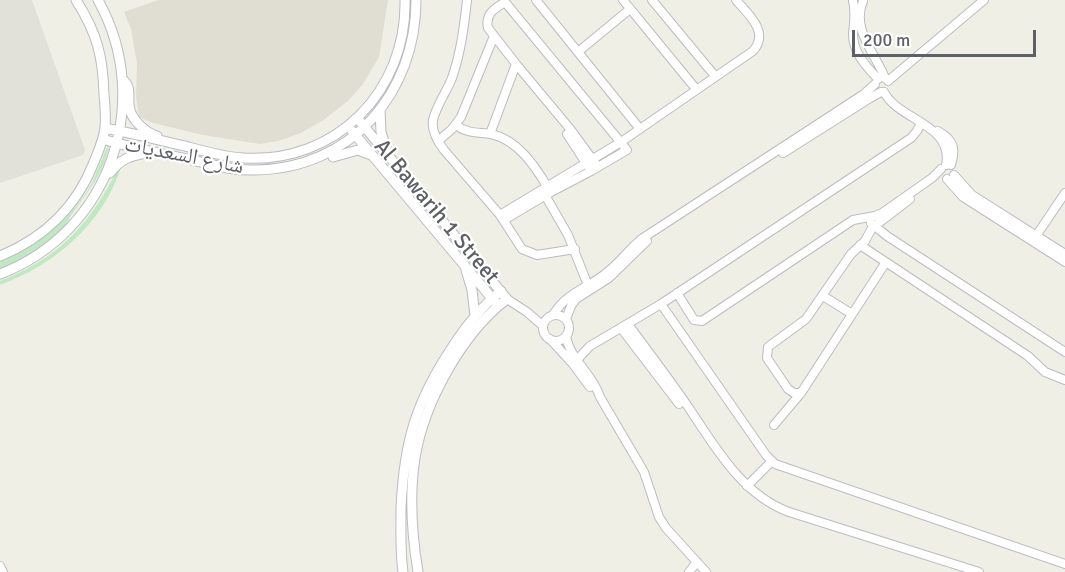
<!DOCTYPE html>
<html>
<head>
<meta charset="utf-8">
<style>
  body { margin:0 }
  #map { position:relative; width:1065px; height:572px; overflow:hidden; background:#f0efe5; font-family:Signika,sans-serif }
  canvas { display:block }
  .scale { position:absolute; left:852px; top:30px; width:184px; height:27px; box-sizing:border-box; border:3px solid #5d6066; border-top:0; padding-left:8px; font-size:18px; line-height:21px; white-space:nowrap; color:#5d6066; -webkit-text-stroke:4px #fff; paint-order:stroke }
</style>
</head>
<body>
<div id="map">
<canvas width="1065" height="572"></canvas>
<div class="scale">200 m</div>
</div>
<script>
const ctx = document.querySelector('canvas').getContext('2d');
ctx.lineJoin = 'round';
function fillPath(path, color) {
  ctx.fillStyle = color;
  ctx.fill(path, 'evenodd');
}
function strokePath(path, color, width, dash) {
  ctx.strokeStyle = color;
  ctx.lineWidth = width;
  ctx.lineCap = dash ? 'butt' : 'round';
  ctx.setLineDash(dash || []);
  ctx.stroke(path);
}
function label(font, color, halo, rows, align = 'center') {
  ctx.font = font + ' Signika,"Noto Naskh Arabic",sans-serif';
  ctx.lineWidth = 4.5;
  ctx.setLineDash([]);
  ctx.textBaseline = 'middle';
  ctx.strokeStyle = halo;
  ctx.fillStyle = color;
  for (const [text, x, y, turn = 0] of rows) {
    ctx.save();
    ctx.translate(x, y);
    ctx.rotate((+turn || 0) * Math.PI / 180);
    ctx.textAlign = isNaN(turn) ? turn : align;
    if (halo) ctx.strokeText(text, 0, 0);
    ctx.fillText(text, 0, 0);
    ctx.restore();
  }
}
fillPath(new Path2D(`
  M0 0H32L85 150 83 155 0 183Z`), '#e1e0d9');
fillPath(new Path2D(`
  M158 0H388L379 57 363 84 349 100 325 119 301 133 278 141 260 144 203 135 153 123 139 117 136 96 137 63 131 29 124 12Z`), '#e0ded3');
fillPath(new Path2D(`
  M109 144C106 172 85 195 70 217 68 221 66 226 63 229 47 248 22 259 0 269V261C38 246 72 219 92 183 98 170 102 156 109 144Z
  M122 165C103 224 56 264 0 285V281C44 263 70 244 97 205 106 192 112 178 122 165Z`), '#c0e9c3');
const minor = new Path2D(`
  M467 0C464 27 461 52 452 78 447 91 436 106 433 120 431 131 438 142 444 150L500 215 522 249 537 255 575 249
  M536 0 640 129
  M623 0 696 89
  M652 0 715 76
  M853 1C856 12 854 23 853 34 853 53 866 66 878 79
  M863 1C851 29 875 53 885 78
  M578 52 630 9
  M888 81 984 0
  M884 92C899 121 954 124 946 165
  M456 125C467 134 478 132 491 134 518 140 535 166 548 188
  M938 131C954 140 956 149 951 165
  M490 134 516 64
  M567 134 588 166
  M438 141 452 129 461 117 494 36
  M783 153 870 98 881 92
  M954 175 972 195 1065 254
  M947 179 963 197 1065 262
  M545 195 568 235 589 288
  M500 215 621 142 753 51C770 32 748 14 736 0
  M504 220 551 192 591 171 627 150 505 2C494 9 485 14 488 28L516 64 571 130 598 167
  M871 223 887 236 1065 352
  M1034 239 1065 193
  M860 245 1028 356 1045 372 1065 380
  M677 293 694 320 702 321 853 220 875 216 882 213 932 178 941 169
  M823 296 852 314
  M507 299 527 312 543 326
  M661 304 766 455 775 464 1065 564
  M553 315C567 292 585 290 605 274 619 264 629 249 643 238L864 94 875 84
  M543 328a13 13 0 1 1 26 0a13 13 0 1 1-26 0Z
  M566 319 571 306 576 299 609 278 647 241
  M628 324C649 353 671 381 691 411 716 449 744 496 789 512L979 572
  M621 328 679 404
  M566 336C570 360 593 374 600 397L644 472 659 517 666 528 706 572
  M550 339 573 364 590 387
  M573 364 590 346 661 304 911 138 917 131 921 123
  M801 393H794L788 389 767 358 768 347 806 319 851 254 865 241 872 228 910 199
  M774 425 801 393 886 262
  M747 486 772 461
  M0 566 3 572
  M689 572 697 562`);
const tertiary = new Path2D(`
  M122 79C134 89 126 98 130 110 133 121 146 133 157 136
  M380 110 381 132 386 148
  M358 119 507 299C462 333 424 403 415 458 409 495 412 535 418 572
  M105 128C132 133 158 140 185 146 204 151 223 157 243 158 336 164 407 91 405 0
  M352 131 495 302
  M103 139C131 148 159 153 188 159 210 164 232 171 255 170 351 169 416 93 416 0
  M333 157 358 150 371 155
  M110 173C120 159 130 156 146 153
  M0 256C44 238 77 206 94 162 99 150 104 139 105 127 106 116 105 105 104 95 103 56 97 33 76 0
  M466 270 472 290 475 316
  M0 274C110 232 155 102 98 0
  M403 572C400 551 401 530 401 508 404 442 416 401 453 346 466 326 482 306 501 291`);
strokePath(minor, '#babcc2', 10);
strokePath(tertiary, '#babcc2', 11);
strokePath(minor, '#fff', 8);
strokePath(tertiary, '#fff', 9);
label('22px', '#5d6066', '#fff', [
  ["شارع السعديات",184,156,11],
  ["Al Bawarih 1 Street",436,212,50]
]);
</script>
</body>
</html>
